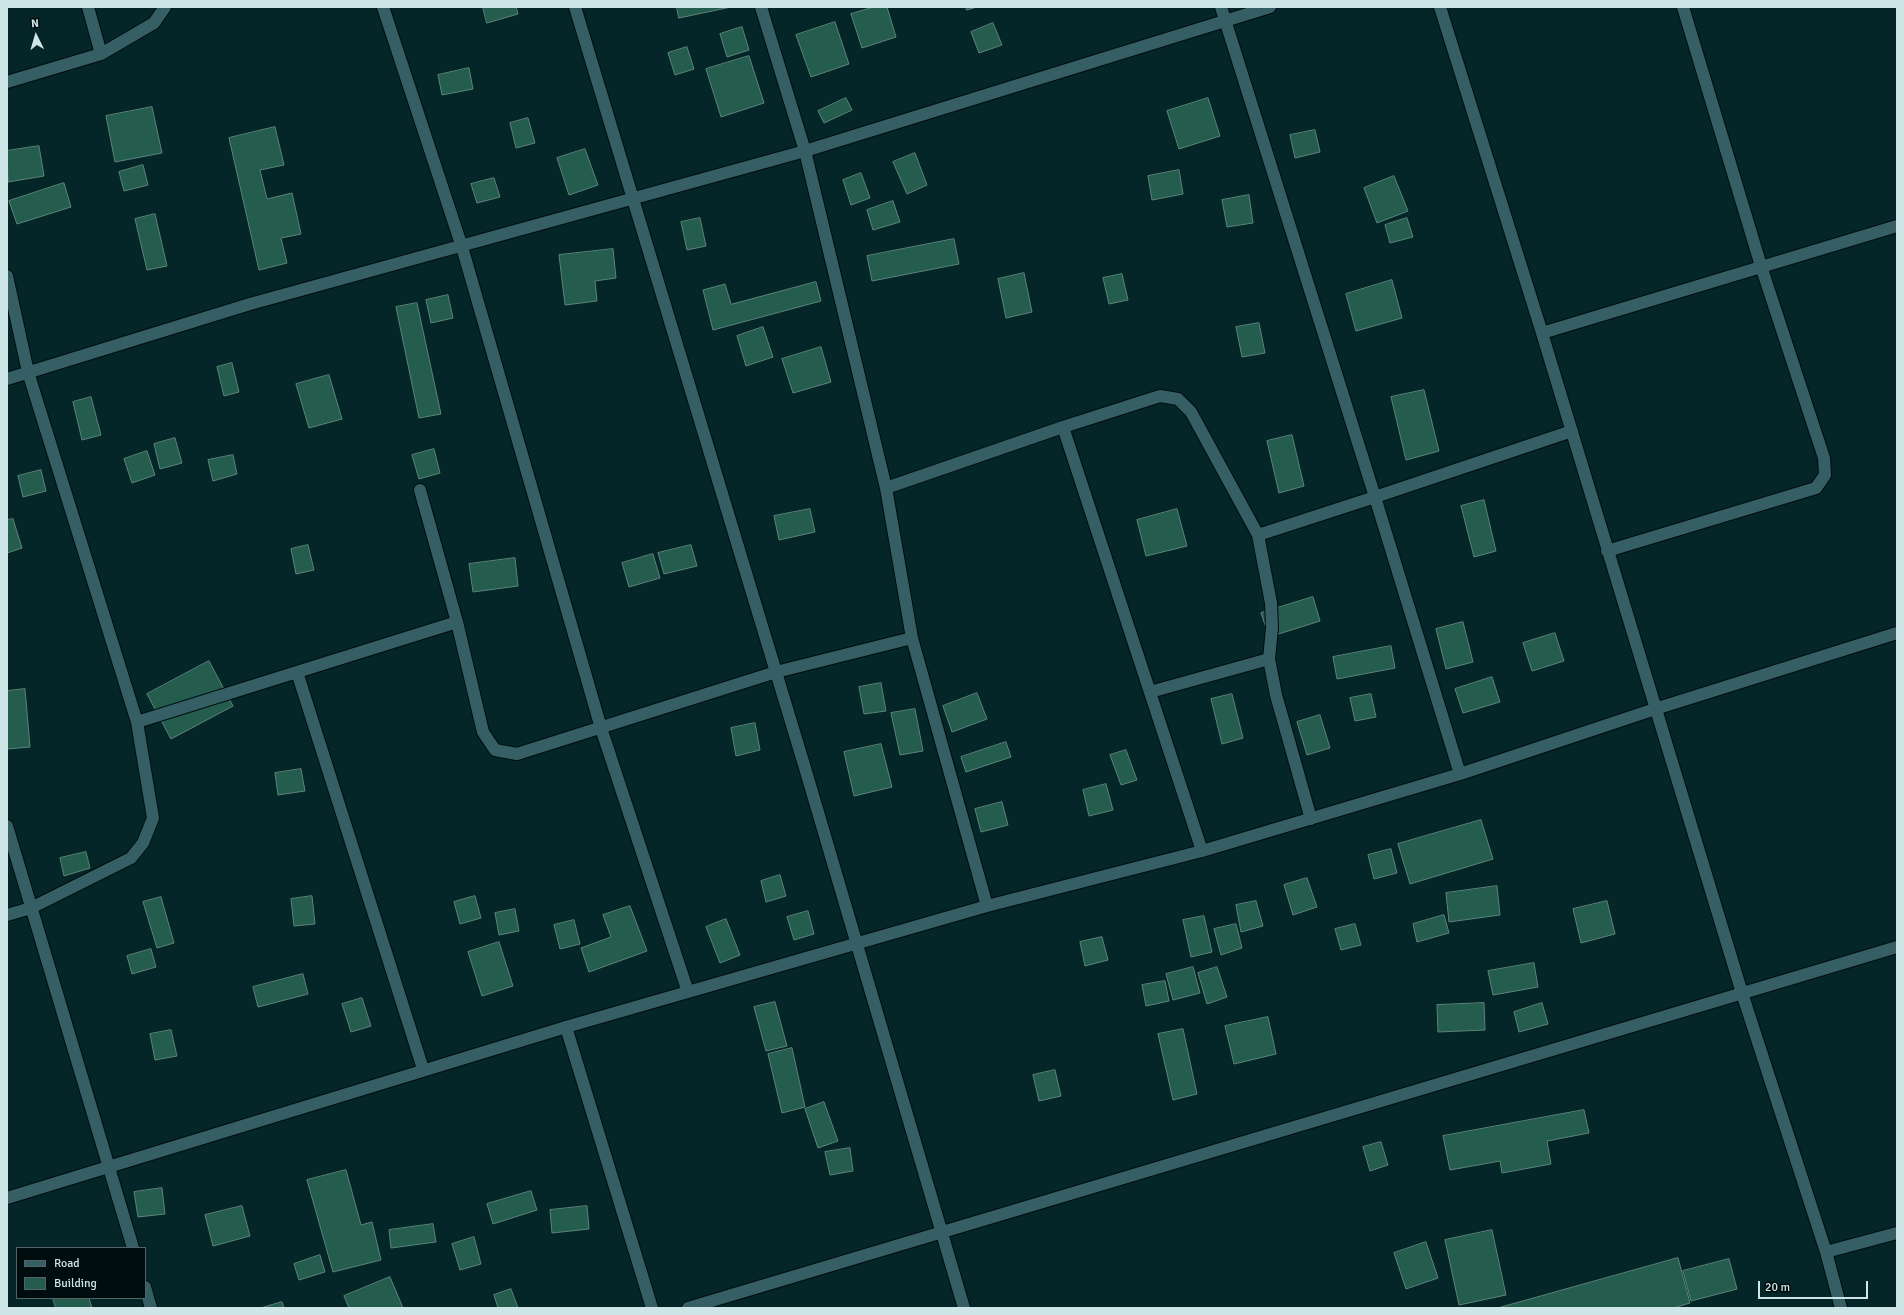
<!DOCTYPE html>
<html>
<head>
<meta charset="utf-8">
<style>
  body { margin:0 }
  #map { position:relative; width:1904px; height:1315px; overflow:hidden; background:#042629; font-family:Signika,sans-serif }
  canvas { display:block }
  .frame { position:absolute; inset:0; border:8px solid #cfe6e8; pointer-events:none }
  .legend { position:absolute; left:16px; top:1247px; width:130px; height:52px; box-sizing:border-box; background:#000d0f; border:1px solid #536466; margin:0; padding:5px 7px; list-style:none; font-size:12px; color:#cfe6e8 }
  .legend li { display:flex; align-items:center; gap:8px; height:20px }
  .legend b { width:20px; border:1px solid #536466 }
  .north { position:absolute; left:16px; top:16px; width:40px; height:40px; -webkit-text-stroke:3px #000d0f; paint-order:stroke; rotate:355deg; font-size:11px; font-weight:700; line-height:16px; text-align:center; color:#cfe6e8 }
  .north::after { content:''; display:block; margin:auto; width:14px; height:18px; background:#cfe6e8; clip-path:polygon(50% 0,100% 100%,50% 72%,0 100%) }
  .scale { position:absolute; left:1758px; top:1281px; width:110px; height:18px; box-sizing:border-box; border:2px solid #cfe6e8; border-top:0; padding-left:5px; font-size:12px; line-height:14px; white-space:nowrap; color:#cfe6e8; -webkit-text-stroke:3px #000d0f; paint-order:stroke }
</style>
</head>
<body>
<div id="map">
<canvas width="1904" height="1315"></canvas>
<div class="frame"></div>
<ul class="legend">
<li><b style="height:5px;background:#355f64"></b>Road</li>
<li><b style="height:11px;background:#245c4d"></b>Building</li>
</ul>
<div class="north">N</div>
<div class="scale">20 m</div>
</div>
<script>
const ctx = document.querySelector('canvas').getContext('2d');
ctx.lineJoin = 'round';
function fillPath(path, color) {
  ctx.fillStyle = color;
  ctx.fill(path, 'evenodd');
}
function strokePath(path, color, width, dash) {
  ctx.strokeStyle = color;
  ctx.lineWidth = width;
  ctx.lineCap = dash ? 'butt' : 'round';
  ctx.setLineDash(dash || []);
  ctx.stroke(path);
}
const building = new Path2D(`
  M483 7H516L518 14 487 23Z
  M677 7H731L679 18Z
  M874 7H887L896 37 862 48 851 14Z
  M966 7H977L967 10Z
  M835 22 849 64 811 77 796 35Z
  M993 23 1002 45 979 53 971 32Z
  M742 27 749 50 727 57 720 34Z
  M687 47 694 69 675 75 668 53Z
  M749 56 764 103 721 117 706 69Z
  M469 68 473 89 442 95 438 75Z
  M846 98 852 110 824 123 818 111Z
  M1208 98 1220 136 1179 149 1167 111Z
  M152 107 162 153 115 162 106 116Z
  M528 118 535 143 516 148 510 123Z
  M275 127 284 165 260 170 267 199 292 193 301 234 281 238 287 263 259 270 229 138Z
  M1315 130 1320 152 1295 158 1290 135Z
  M39 146 44 176 8 182 7 151Z
  M585 149 598 185 569 195 557 158Z
  M915 153 927 185 907 194 893 162Z
  M143 165 148 185 124 191 119 172Z
  M1179 170 1183 194 1152 200 1148 176Z
  M861 173 870 198 851 205 843 180Z
  M1394 176 1408 211 1377 223 1364 188Z
  M494 178 500 197 477 203 471 184Z
  M64 183 71 207 17 224 9 201Z
  M1249 195 1253 223 1227 227 1222 200Z
  M893 201 900 222 873 230 867 210Z
  M155 214 167 266 147 270 135 219Z
  M700 218 706 246 687 250 681 222Z
  M1407 218 1413 237 1390 243 1385 225Z
  M954 239 959 264 872 281 867 256Z
  M613 249 616 278 595 281 597 301 565 305 559 255Z
  M1024 273 1032 312 1006 318 998 279Z
  M1122 274 1128 300 1109 304 1103 278Z
  M1392 280 1402 318 1356 331 1346 294Z
  M816 282 821 301 713 330 703 290 725 284 731 304Z
  M448 295 453 318 431 323 426 300Z
  M417 303 441 414 419 418 396 307Z
  M1259 323 1265 353 1242 357 1236 327Z
  M763 327 773 357 746 366 737 336Z
  M821 347 831 382 793 393 782 359Z
  M232 363 239 392 224 396 217 367Z
  M329 375 342 419 309 428 296 384Z
  M1424 390 1439 451 1406 460 1391 397Z
  M91 397 101 435 82 440 73 402Z
  M1292 435 1304 486 1279 493 1267 441Z
  M175 438 182 463 160 469 154 444Z
  M434 449 440 473 419 479 412 455Z
  M147 451 155 475 132 483 124 459Z
  M233 455 237 474 213 481 208 460Z
  M41 470 46 491 23 497 18 476Z
  M1484 500 1496 551 1474 557 1461 506Z
  M810 509 815 532 779 540 774 516Z
  M1177 509 1187 546 1146 556 1137 520Z
  M13 519 22 548 7 553V520Z
  M308 545 314 570 296 574 291 549Z
  M691 545 697 566 664 574 658 553Z
  M653 554 660 578 629 587 622 563Z
  M515 558 518 586 473 592 469 564Z
  M1313 597 1320 621 1269 637 1261 613Z
  M1463 622 1473 662 1446 669 1436 629Z
  M1555 633 1564 661 1532 671 1523 643Z
  M1391 646 1395 668 1337 679 1333 657Z
  M209 661 233 706 171 739 147 694Z
  M1492 677 1500 702 1463 713 1455 689Z
  M881 683 886 711 864 714 859 687Z
  M25 689 30 747 7 749V691Z
  M977 693 987 719 952 732 943 706Z
  M1232 694 1243 738 1222 744 1211 699Z
  M1371 694 1376 717 1355 721 1350 698Z
  M915 709 923 751 900 755 891 713Z
  M1320 715 1330 748 1307 755 1297 722Z
  M755 723 760 750 736 756 731 728Z
  M1006 742 1011 757 966 772 961 757Z
  M881 744 892 787 854 796 844 752Z
  M1126 750 1137 780 1121 785 1110 755Z
  M301 769 305 791 278 795 275 773Z
  M1106 784 1113 810 1089 816 1083 790Z
  M1002 802 1008 825 981 832 975 809Z
  M1481 820 1493 859 1410 884 1398 844Z
  M1391 849 1397 873 1374 879 1368 855Z
  M86 852 90 868 64 876 60 858Z
  M780 875 786 896 766 902 761 881Z
  M1307 878 1317 907 1293 915 1284 885Z
  M1497 886 1500 915 1449 922 1446 893Z
  M312 896 315 924 294 926 291 899Z
  M475 896 481 918 460 924 454 902Z
  M161 897 174 943 157 948 143 902Z
  M1256 901 1263 926 1241 932 1236 905Z
  M1607 901 1615 934 1581 943 1573 909Z
  M630 906 647 951 589 972 581 948 611 937 603 915Z
  M515 909 519 931 499 935 495 913Z
  M808 911 814 934 794 940 787 917Z
  M1444 915 1449 933 1417 942 1413 924Z
  M1204 916 1212 952 1191 957 1183 920Z
  M726 919 740 955 720 963 706 927Z
  M574 920 580 944 560 949 554 925Z
  M1236 924 1242 948 1221 955 1214 929Z
  M1355 924 1361 945 1341 950 1335 929Z
  M1102 937 1108 960 1085 966 1080 942Z
  M499 942 513 986 482 996 468 952Z
  M151 949 156 967 132 974 127 956Z
  M1534 963 1538 987 1493 995 1488 971Z
  M1193 967 1200 993 1173 1000 1166 974Z
  M1217 967 1227 997 1207 1004 1198 973Z
  M303 974 308 994 258 1007 253 987Z
  M1165 981 1169 1001 1146 1006 1142 985Z
  M362 998 371 1026 351 1032 342 1004Z
  M775 1002 787 1046 766 1051 754 1007Z
  M1484 1003 1485 1030 1438 1032 1437 1005Z
  M1542 1003 1548 1024 1519 1032 1514 1012Z
  M1268 1017 1276 1054 1234 1064 1225 1026Z
  M1183 1029 1197 1094 1173 1100 1158 1034Z
  M171 1030 177 1056 155 1060 150 1034Z
  M792 1048 805 1107 782 1113 768 1054Z
  M1055 1070 1061 1096 1039 1101 1033 1075Z
  M824 1102 838 1141 818 1148 805 1109Z
  M1584 1110 1589 1133 1547 1141 1551 1164 1502 1173 1500 1161 1450 1170 1443 1136Z
  M1381 1142 1388 1165 1370 1171 1363 1147Z
  M850 1148 853 1171 830 1175 825 1152Z
  M346 1170 361 1225 372 1222 381 1260 333 1272 307 1180Z
  M162 1188 165 1214 138 1217 134 1192Z
  M531 1191 537 1210 493 1224 487 1204Z
  M242 1206 250 1236 213 1246 205 1215Z
  M587 1206 589 1229 552 1233 550 1210Z
  M433 1224 436 1242 391 1248 389 1230Z
  M1492 1230 1506 1295 1459 1305 1445 1240Z
  M474 1237 481 1264 460 1270 452 1244Z
  M1426 1242 1438 1278 1406 1289 1394 1253Z
  M320 1255 325 1272 299 1280 294 1264Z
  M1678 1258 1690 1303 1673 1308H1498Z
  M1729 1259 1737 1289 1691 1301 1683 1271Z
  M390 1277 403 1308H349L344 1296Z
  M511 1289 518 1308H498L494 1295Z
  M53 1298H89L92 1308H56Z
  M282 1302 284 1308H261Z`);
fillPath(building, '#245c4d');
strokePath(building, '#5c8477', 1);
const minor = new Path2D(`
  M88 7 101 54
  M383 7 462 247 601 728 688 992
  M575 7 805 768 964 1308
  M761 7 805 151 886 488 912 638 987 906
  M1221 7 1375 497 1460 774
  M1440 7 1542 333 1742 993 1826 1252 1841 1308
  M7 82 101 54 154 23 165 7
  M7 276 28 372 137 722 153 818 143 843 131 858 31 908 7 915
  M1542 333 1897 226
  M7 379 250 304 805 151 1270 7
  M1063 427 1202 851
  M886 488 1063 427 1160 396 1178 399 1191 412 1258 535 1375 497 1572 431
  M420 490 457 622 483 732 495 750 517 754 776 672 912 638
  M1258 535 1271 603 1272 628 1269 659 1276 695 1311 819
  M1607 551 1816 488 1825 475 1824 458 1761 266 1683 7
  M297 672 423 1069
  M1150 692 1269 659
  M137 722 457 622
  M7 826 133 1248
  M566 1027 652 1308
  M7 1198 566 1027 987 906 1202 851 1460 774 1655 709 1897 633
  M1826 1252 1897 1233
  M145 1287 151 1308
  M688 1308 1897 947`);
strokePath(minor, '#000e10', 14);
strokePath(minor, '#355f64', 12);
</script>
</body>
</html>
